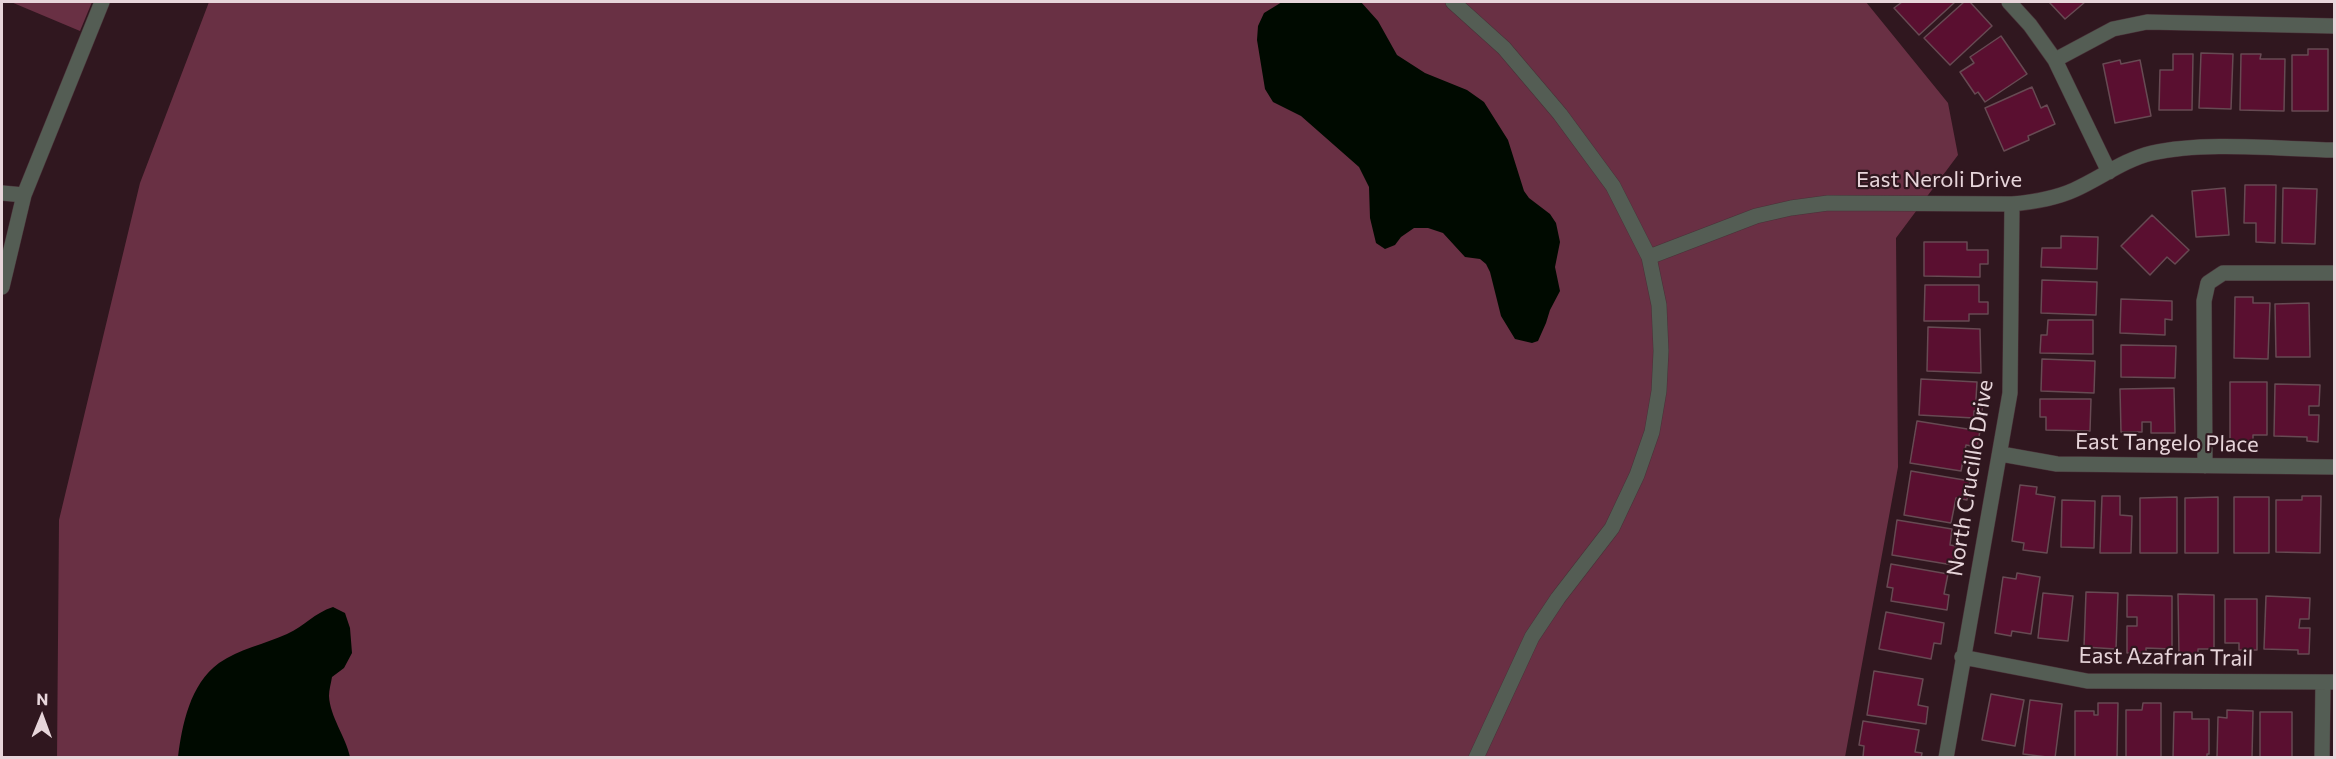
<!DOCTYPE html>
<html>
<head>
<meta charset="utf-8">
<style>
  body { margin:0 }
  #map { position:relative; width:2336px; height:759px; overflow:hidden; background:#30171f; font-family:Commissioner,sans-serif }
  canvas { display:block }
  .frame { position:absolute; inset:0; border:3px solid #e7d5da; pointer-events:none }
  .north { position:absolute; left:12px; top:687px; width:60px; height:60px; -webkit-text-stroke:4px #30171f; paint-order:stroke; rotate:1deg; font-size:16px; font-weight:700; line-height:24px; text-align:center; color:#e7d5da }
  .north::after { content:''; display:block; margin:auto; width:21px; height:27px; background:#e7d5da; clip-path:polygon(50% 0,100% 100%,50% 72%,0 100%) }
</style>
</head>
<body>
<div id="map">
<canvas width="2336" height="759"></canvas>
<div class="frame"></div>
<div class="north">N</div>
</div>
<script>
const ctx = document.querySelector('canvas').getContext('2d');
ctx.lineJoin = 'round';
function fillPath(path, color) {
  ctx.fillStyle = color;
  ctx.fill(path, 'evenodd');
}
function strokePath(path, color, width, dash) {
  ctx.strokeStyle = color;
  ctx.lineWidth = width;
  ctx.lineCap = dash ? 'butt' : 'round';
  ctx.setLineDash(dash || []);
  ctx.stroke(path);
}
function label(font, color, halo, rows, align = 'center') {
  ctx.font = font + ' Commissioner,sans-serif';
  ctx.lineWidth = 4.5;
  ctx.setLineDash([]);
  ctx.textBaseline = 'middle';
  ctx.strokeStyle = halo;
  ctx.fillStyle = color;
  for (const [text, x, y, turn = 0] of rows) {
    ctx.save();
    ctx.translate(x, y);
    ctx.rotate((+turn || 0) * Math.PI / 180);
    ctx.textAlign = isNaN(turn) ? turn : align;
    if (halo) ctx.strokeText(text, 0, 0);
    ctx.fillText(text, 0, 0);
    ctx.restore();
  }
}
fillPath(new Path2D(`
  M11 2H92L80 31Z
  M209 2H1866L1948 103 1958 155 1896 238 1898 467 1845 757 57 758 59 520 140 183Z`), '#693044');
fillPath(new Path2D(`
  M1282 2H1361L1378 21 1397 55 1425 73 1467 90 1484 102 1508 140 1524 191 1529 198 1550 214 1556 223 1560 242 1555 267 1560 291 1550 310 1546 323 1538 341 1532 343 1515 339 1501 316 1490 272 1486 264 1480 259 1465 257 1443 233 1428 228H1414L1401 237 1395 245 1385 249 1376 243 1370 218 1369 187 1359 167 1301 116 1273 102 1265 89 1257 40 1258 26 1264 13Z
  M333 607 345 613 350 628 352 653 344 668 332 677C331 683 329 690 329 696 330 717 346 737 350 757H178C182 725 190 684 219 663 239 649 265 644 287 634 305 626 314 613 333 607Z`), '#000a00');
const building = new Path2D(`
  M1902 2H1955L1919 35 1894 8Z
  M1964 2H1970L1992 26 1950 65 1924 38Z
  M2049 2H2085L2065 19Z
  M2001 36 2027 74 1985 102 1978 92 1975 94 1960 72 1974 63 1970 57Z
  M2308 49H2328V111H2292V55H2308Z
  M2201 53 2233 54 2231 109 2199 108Z
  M2173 54H2193L2192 110H2159L2160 70H2173Z
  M2241 54H2261L2260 59H2285L2284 111 2240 110Z
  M2120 60 2121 64 2140 60 2151 116 2115 123 2103 64Z
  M2032 87 2041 108 2047 105 2055 124 2028 136 2029 140 2004 151 1985 108Z
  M2245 185H2276L2275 243 2256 242V223H2244Z
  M2225 188 2229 235 2196 237 2192 191Z
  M2283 188 2317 189 2315 244 2282 243Z
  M2152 215 2189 250 2175 264 2167 257 2150 275 2121 246Z
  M2061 236 2098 237 2097 269 2041 267 2042 248H2061Z
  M1924 242H1967V250H1988V264H1980V277L1924 276Z
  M2042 280 2097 282 2096 315 2041 313Z
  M1925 285H1979V302H1988V314H1969V321H1924Z
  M2235 297H2253V303H2270L2268 359 2234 358Z
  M2121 299 2172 301V320L2165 319V335L2120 333Z
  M2309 303 2310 357H2276L2275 304Z
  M2048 320H2093V354L2040 353 2041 335H2047Z
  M1928 327 1980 329 1981 373 1927 371Z
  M2121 345 2176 346 2175 378 2121 377Z
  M2042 359 2095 361 2094 393 2041 391Z
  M1921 379 1977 382 1976 399H1983L1982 412 1974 411V418L1919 415Z
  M2230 382H2267V435H2253V441H2230Z
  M2275 384 2320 385 2319 406H2309V415H2319L2318 442 2307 441V437L2274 436Z
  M2174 388 2175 433H2151V422H2142V432H2121L2120 389Z
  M2040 399H2091L2090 431 2046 430V417H2040Z
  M1917 421 1980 431 1977 447 1966 445 1961 471 1910 463Z
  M1911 471 1970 481 1967 500 1956 498 1951 523 1904 515Z
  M2020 485 2037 487 2036 494 2055 497 2047 553 2023 550 2024 543 2012 541Z
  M2102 496H2120V515L2132 516 2131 553H2100Z
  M2302 496H2321L2320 553 2276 552V500H2302Z
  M2177 497V553H2140V498Z
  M2218 497V553H2185V498Z
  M2234 497H2269V553H2234Z
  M2062 500 2095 501 2094 548 2061 547Z
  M1897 520 1952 529 1950 545 1956 546 1953 565 1892 555Z
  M1891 564 1948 574 1944 594 1949 595 1947 610 1891 601 1893 588 1887 587Z
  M2017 573 2040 577 2031 634 2012 631 2011 636 1995 633 2003 577 2016 579Z
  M2086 592 2118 593 2116 649 2084 647Z
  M2043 593 2073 596 2068 641 2038 638Z
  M2178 594 2214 595V649H2198V656H2179Z
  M2127 595 2172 596V649L2146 648V653H2127V626H2137V617H2127Z
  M2266 596 2310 598 2309 619H2300L2299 628H2310L2309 654H2298V650L2264 649Z
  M2225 599H2257V650H2239V643H2225Z
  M1886 612 1944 623 1941 644 1934 643 1931 659 1879 649Z
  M1874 671 1923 679 1918 705 1928 707 1926 724 1867 715Z
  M1991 694 2024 700 2015 746 1982 740Z
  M2030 700 2062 704 2055 758 2023 754Z
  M2098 703H2118L2117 758H2075V711H2094V715H2098Z
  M2143 703H2161V758H2126V710H2142Z
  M2227 710 2253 711 2252 758H2217L2218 717 2227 718Z
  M2174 712H2192V719H2209V754H2207V758H2173Z
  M2260 712H2292V758H2260Z
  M1863 721 1919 730 1915 752 1922 753 1921 758 1863 757 1864 746 1859 745Z`);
fillPath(building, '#5a0f30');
strokePath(building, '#674a53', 1.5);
const minor = new Path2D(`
  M1453 2 1504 48 1560 114 1613 186 1649 257 1659 305 1661 351 1659 391 1652 432 1637 475 1612 528 1558 598 1532 637 1476 758
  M2009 2 2030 25 2055 60 2109 172
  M2055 60 2113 29 2147 22 2334 26
  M2 193 24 195
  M1649 257 1756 216 1791 208 1828 203 2012 204C2034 202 2054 199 2074 190 2101 178 2123 160 2152 153 2206 141 2279 149 2334 150
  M2 287 24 195 102 2
  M2001 454 2057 464 2334 467
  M2205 466 2204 301 2208 283 2223 273H2334
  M1962 657 2087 681 2334 682
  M1946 758 2010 393 2012 204
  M2322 758 2323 682`);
strokePath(minor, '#4a3239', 16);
strokePath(minor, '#545d54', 15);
label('22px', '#e7d5da', '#30171f', [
  ["East Neroli Drive",1939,180],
  ["East Tangelo Place",2167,443,1],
  ["North Crucillo Drive",1970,478,-81],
  ["East Azafran Trail",2166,657,1]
]);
</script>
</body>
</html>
